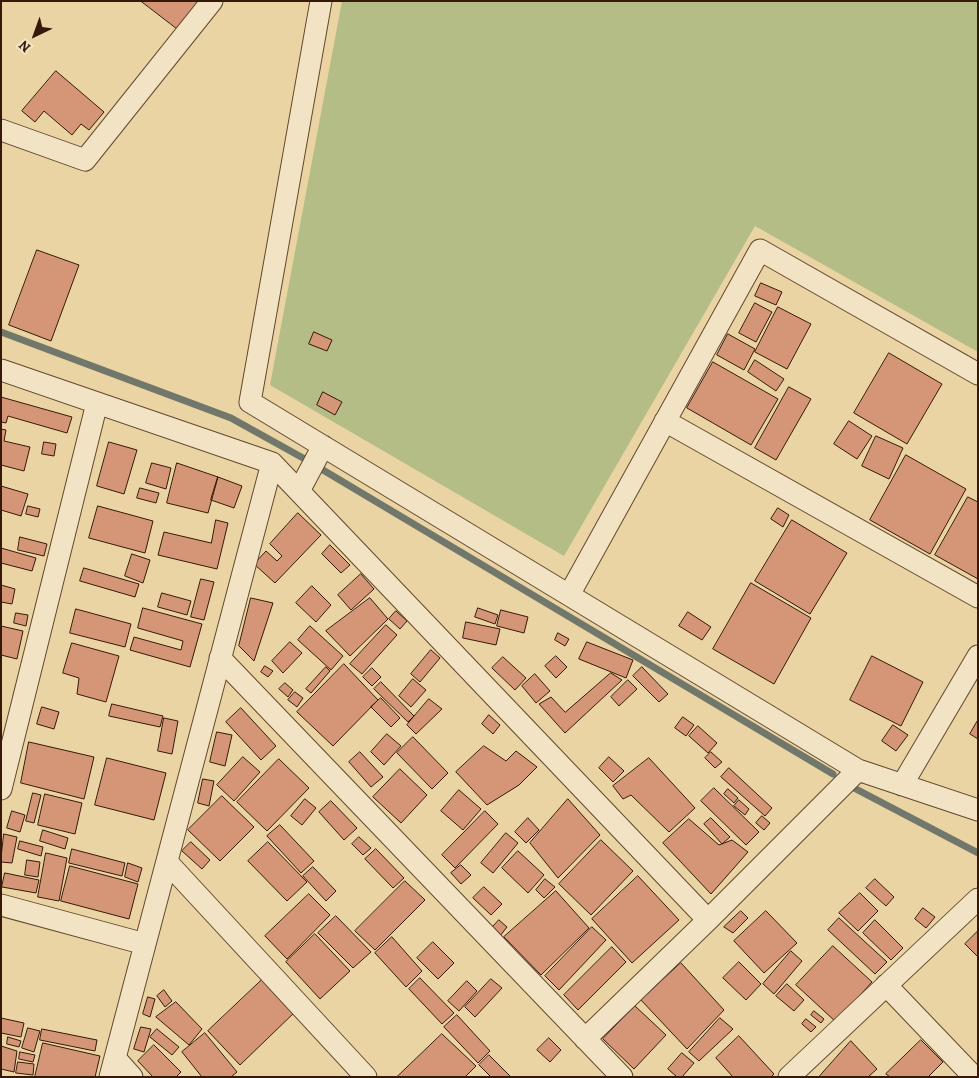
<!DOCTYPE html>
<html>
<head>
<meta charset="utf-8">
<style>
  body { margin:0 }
  #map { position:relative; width:979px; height:1078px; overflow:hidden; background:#ead4a3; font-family:Alegreya,serif }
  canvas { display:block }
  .frame { position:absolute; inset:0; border:2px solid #361908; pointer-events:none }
  .north { position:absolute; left:10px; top:10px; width:50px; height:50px; -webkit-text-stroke:4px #f1e3c3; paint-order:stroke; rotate:222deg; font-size:14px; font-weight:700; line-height:20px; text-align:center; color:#361908 }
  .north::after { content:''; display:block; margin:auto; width:18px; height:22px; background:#361908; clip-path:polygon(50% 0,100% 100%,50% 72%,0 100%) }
</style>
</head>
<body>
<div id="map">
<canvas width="979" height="1078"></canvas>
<div class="frame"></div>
<div class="north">N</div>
</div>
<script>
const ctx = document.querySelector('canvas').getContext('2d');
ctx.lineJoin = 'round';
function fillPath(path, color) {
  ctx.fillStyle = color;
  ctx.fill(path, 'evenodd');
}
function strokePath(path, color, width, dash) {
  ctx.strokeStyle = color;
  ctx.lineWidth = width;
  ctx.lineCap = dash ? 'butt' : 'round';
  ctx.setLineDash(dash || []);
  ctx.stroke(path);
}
fillPath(new Path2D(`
  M342 1H978V352L755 226 564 556 270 385Z`), '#b5bd87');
strokePath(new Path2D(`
  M1 332 231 418 303 458
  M323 470 833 774
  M854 788 978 853`), '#71786b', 7);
const building = new Path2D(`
  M141 1H202L179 30Z
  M56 71 104 112 89 130 81 124 72 135 44 111 35 122 22 111Z
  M37 250 79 265 51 341 9 325Z
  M761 283 782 292 776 305 755 296Z
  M755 303 772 312 756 342 739 333Z
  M778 307 811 324 787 369 755 352Z
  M314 332 332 340 327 351 309 344Z
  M728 334 755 349 744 370 717 355Z
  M889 353 942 384 907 444 854 413Z
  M755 360 784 379 776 391 748 372Z
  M713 362 778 399 751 445 687 408Z
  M789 387 811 399 776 460 755 448Z
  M323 392 342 402 335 415 317 405Z
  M1 397 72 417 67 433 8 416 6 423 1 422Z
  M849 421 872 436 857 459 834 444Z
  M1 429 6 430 4 441 30 447 24 471 1 465Z
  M876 436 903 448 889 479 862 466Z
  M44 442 56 444 54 456 42 454Z
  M109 442 137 450 124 494 97 486Z
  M906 455 966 489 930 554 870 520Z
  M152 463 171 468 166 489 146 483Z
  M177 463 218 477 208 513 167 503Z
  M218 477 242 486 234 508 211 500Z
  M1 486 28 494 21 516 1 510Z
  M140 488 159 493 156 503 137 498Z
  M968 497 978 502V579L935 555Z
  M28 506 40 509 38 517 26 514Z
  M98 506 153 521 145 553 89 538Z
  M778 508 789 515 783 527 771 519Z
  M298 513 321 535 275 583 254 564 266 551 277 561 282 556 270 544Z
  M216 520 228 523 217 569 158 555 164 532 211 543Z
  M792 520 847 553 810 614 755 581Z
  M20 537 47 544 44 556 18 550Z
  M330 545 350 565 341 573 322 554Z
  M1 548 36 558 32 571 1 563Z
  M132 554 150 560 143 583 125 576Z
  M84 568 139 584 135 597 80 581Z
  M361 574 374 589 351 610 338 595Z
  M201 579 214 582 204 620 191 617Z
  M751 583 811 618 774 684 713 649Z
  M1 585 15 589 12 604 1 602Z
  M312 586 331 605 316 622 296 603Z
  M162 593 191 601 187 615 158 607Z
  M251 598 273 603 254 661 239 646Z
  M370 598 388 619 350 656 326 631Z
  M143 608 202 624 190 667 130 650 134 637 181 650 183 641 138 628Z
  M478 608 498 615 495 624 475 617Z
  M76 609 131 624 125 647 70 633Z
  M501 610 528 617 524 633 497 626Z
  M396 611 407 621 400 629 389 619Z
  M688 612 711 627 702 640 679 626Z
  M16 613 28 615 26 626 14 623Z
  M466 622 500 629 496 645 463 638Z
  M386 625 397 635 362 674 350 664Z
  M1 626 23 631 17 659 1 655Z
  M310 626 343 656 331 670 298 640Z
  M558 633 569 639 565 646 555 640Z
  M290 642 302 653 283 673 272 661Z
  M587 642 633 660 626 678 579 659Z
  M72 643 119 656 106 702 77 694 79 678 63 673Z
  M431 650 440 658 420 682 411 674Z
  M556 656 567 667 556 678 545 666Z
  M872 656 923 682 901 726 850 700Z
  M503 657 526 678 515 690 492 668Z
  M344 664 378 700 333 746 297 712Z
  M265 666 273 671 268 677 261 672Z
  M326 667 330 671 311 693 306 689Z
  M642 667 668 694 659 702 633 676Z
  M372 668 381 677 372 686 363 677Z
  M611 673 622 680 565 733 539 704 551 697 565 712Z
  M535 674 550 691 536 703 522 686Z
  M413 679 426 690 411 707 399 696Z
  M628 680 637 689 619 706 611 697Z
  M381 682 414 716 408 722 374 689Z
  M285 683 293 690 288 697 279 689Z
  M295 692 303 698 297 707 288 700Z
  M381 698 400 718 391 727 371 707Z
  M429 699 442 709 416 734 407 725Z
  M112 704 163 716 160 727 109 716Z
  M42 707 59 712 54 729 37 724Z
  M241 708 276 746 261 760 226 722Z
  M489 715 500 725 493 734 482 724Z
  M683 717 694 725 686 736 675 728Z
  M164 718 178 721 172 754 158 751Z
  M978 720V739L970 734Z
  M893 725 908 735 896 751 882 741Z
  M698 726 717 743 708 753 689 736Z
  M217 732 232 735 225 766 210 762Z
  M387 734 401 746 384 765 371 752Z
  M413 737 448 773 432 789 397 753Z
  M29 742 94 757 84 799 21 783Z
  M484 746 506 761 516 751 537 767 519 785 487 805 456 772Z
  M360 752 383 777 371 787 349 762Z
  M711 752 722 762 715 768 705 758Z
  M243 757 260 772 234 801 217 785Z
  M609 757 624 771 613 782 599 768Z
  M107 758 166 773 154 820 95 805Z
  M649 758 695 808 669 832 631 795 623 799 613 786Z
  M279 759 309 788 267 831 237 802Z
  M729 768 772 808 765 816 721 777Z
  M400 769 427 795 401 823 373 797Z
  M203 779 214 781 209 806 198 803Z
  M714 788 759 832 746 845 701 801Z
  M728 789 738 798 734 803 724 794Z
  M459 790 481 809 463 830 441 811Z
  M33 793 41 795 34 823 26 821Z
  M45 794 82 803 75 834 38 825Z
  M222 796 254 827 220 861 188 830Z
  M305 799 316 808 302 825 291 816Z
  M568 799 600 835 558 878 530 843Z
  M739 800 749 809 745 815 734 806Z
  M331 801 357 828 344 840 319 812Z
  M12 811 25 815 20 832 7 828Z
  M485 811 498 824 455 868 442 855Z
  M762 816 770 823 764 830 756 823Z
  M528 818 539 830 526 843 515 832Z
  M711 818 730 837 722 844 704 824Z
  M689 819 719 845 732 840 748 852 711 894 663 843Z
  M280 825 314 861 301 873 267 836Z
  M43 830 68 838 65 849 40 841Z
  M506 833 518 843 493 873 481 863Z
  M4 834 17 837 12 863 1 862Z
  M359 837 371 848 363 855 352 844Z
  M601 840 633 871 591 915 559 884Z
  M20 841 43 847 41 856 18 849Z
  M191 842 210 860 202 869 182 851Z
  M268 842 307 882 287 901 248 861Z
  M72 849 125 863 122 876 69 863Z
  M376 849 404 878 393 888 365 859Z
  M518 851 544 875 528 893 502 868Z
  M46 853 67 858 59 901 38 897Z
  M27 860 40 862 38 877 25 875Z
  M128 863 142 868 138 882 125 877Z
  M461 865 471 875 461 884 451 873Z
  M70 866 138 884 129 919 61 901Z
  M313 867 336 891 326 901 303 876Z
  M5 873 39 880 36 893 2 887Z
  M638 876 679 920 632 963 592 919Z
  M545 879 555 887 544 898 536 890Z
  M875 879 894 897 886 906 866 888Z
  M405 881 425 900 375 950 355 931Z
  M484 887 502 904 491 915 473 898Z
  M556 891 589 928 541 975 504 937Z
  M860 893 878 911 858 931 839 913Z
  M309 894 330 915 287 959 265 936Z
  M923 908 935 917 926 928 915 919Z
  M741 911 748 918 733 933 724 927Z
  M766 911 797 943 764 973 734 941Z
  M336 916 371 952 353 968 318 933Z
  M839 918 887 962 875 974 828 930Z
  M499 920 507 927 500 936 491 929Z
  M875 920 903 948 891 960 863 933Z
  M592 927 606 940 559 990 545 976Z
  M978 931V957L965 944Z
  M315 934 350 971 320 999 286 962Z
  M392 937 422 971 406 987 375 953Z
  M433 942 454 963 438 979 417 958Z
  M833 946 872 982 836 1022 796 985Z
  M612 947 626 962 578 1010 564 995Z
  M791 951 802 961 774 994 763 984Z
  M739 962 761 984 746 1000 723 978Z
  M681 963 724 1010 687 1049 641 1000Z
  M265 977 297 1010 240 1065 208 1031Z
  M420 978 454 1013 442 1024 409 989Z
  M491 979 502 988 475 1017 465 1007Z
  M467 981 477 991 459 1011 448 1001Z
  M787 984 804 1000 794 1011 776 996Z
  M164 990 172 1001 165 1007 157 996Z
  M148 997 155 999 150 1017 143 1014Z
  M176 1002 202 1029 189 1045 156 1017Z
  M635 1006 666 1035 634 1069 603 1039Z
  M814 1011 824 1019 821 1023 811 1015Z
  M457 1015 490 1051 478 1063 444 1027Z
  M1 1018 24 1023 21 1037 1 1033Z
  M720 1018 733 1029 699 1061 689 1052Z
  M806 1019 816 1027 811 1032 802 1024Z
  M141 1027 151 1029 144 1052 134 1049Z
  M28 1028 40 1031 34 1052 22 1048Z
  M42 1029 97 1040 95 1051 40 1040Z
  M157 1029 179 1047 172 1055 150 1037Z
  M205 1033 237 1072 231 1077H202L182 1052Z
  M442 1034 476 1066 465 1077H397Z
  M739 1036 774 1074 771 1077H733L716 1058Z
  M8 1037 21 1041 19 1047 7 1044Z
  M549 1038 561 1050 550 1062 537 1050Z
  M921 1040 943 1062 928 1077H890L886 1074Z
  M851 1041 877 1069 868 1077H819Z
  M43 1043 100 1056 95 1077H35Z
  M154 1045 181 1072 176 1077H153L138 1061Z
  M1 1046 17 1051 14 1072 1 1069Z
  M20 1052 35 1055 33 1062 19 1059Z
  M682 1053 694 1063 682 1077H677L668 1069Z
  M489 1055 511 1077H491L479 1065Z
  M18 1062 34 1064 33 1075 16 1073Z`);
fillPath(building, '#d59678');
strokePath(building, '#361908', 1);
const street = new Path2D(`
  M321 1 250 402 858 770 978 810
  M1 130 85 160 212 1
  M1 370 272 463 708 920
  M665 421 978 597
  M299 491 323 446
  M569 595 760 250 978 374
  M220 658 622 1077
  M902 785 978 656
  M1 789 97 403
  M167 862 366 1077
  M1 905 145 944
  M886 985 974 1077
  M585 1039 708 920 858 770
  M115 1058 132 1077
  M110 1077 272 463
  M789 1077 978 899`);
strokePath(street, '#63482f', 23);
strokePath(street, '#f1e3c3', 21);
</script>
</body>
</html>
